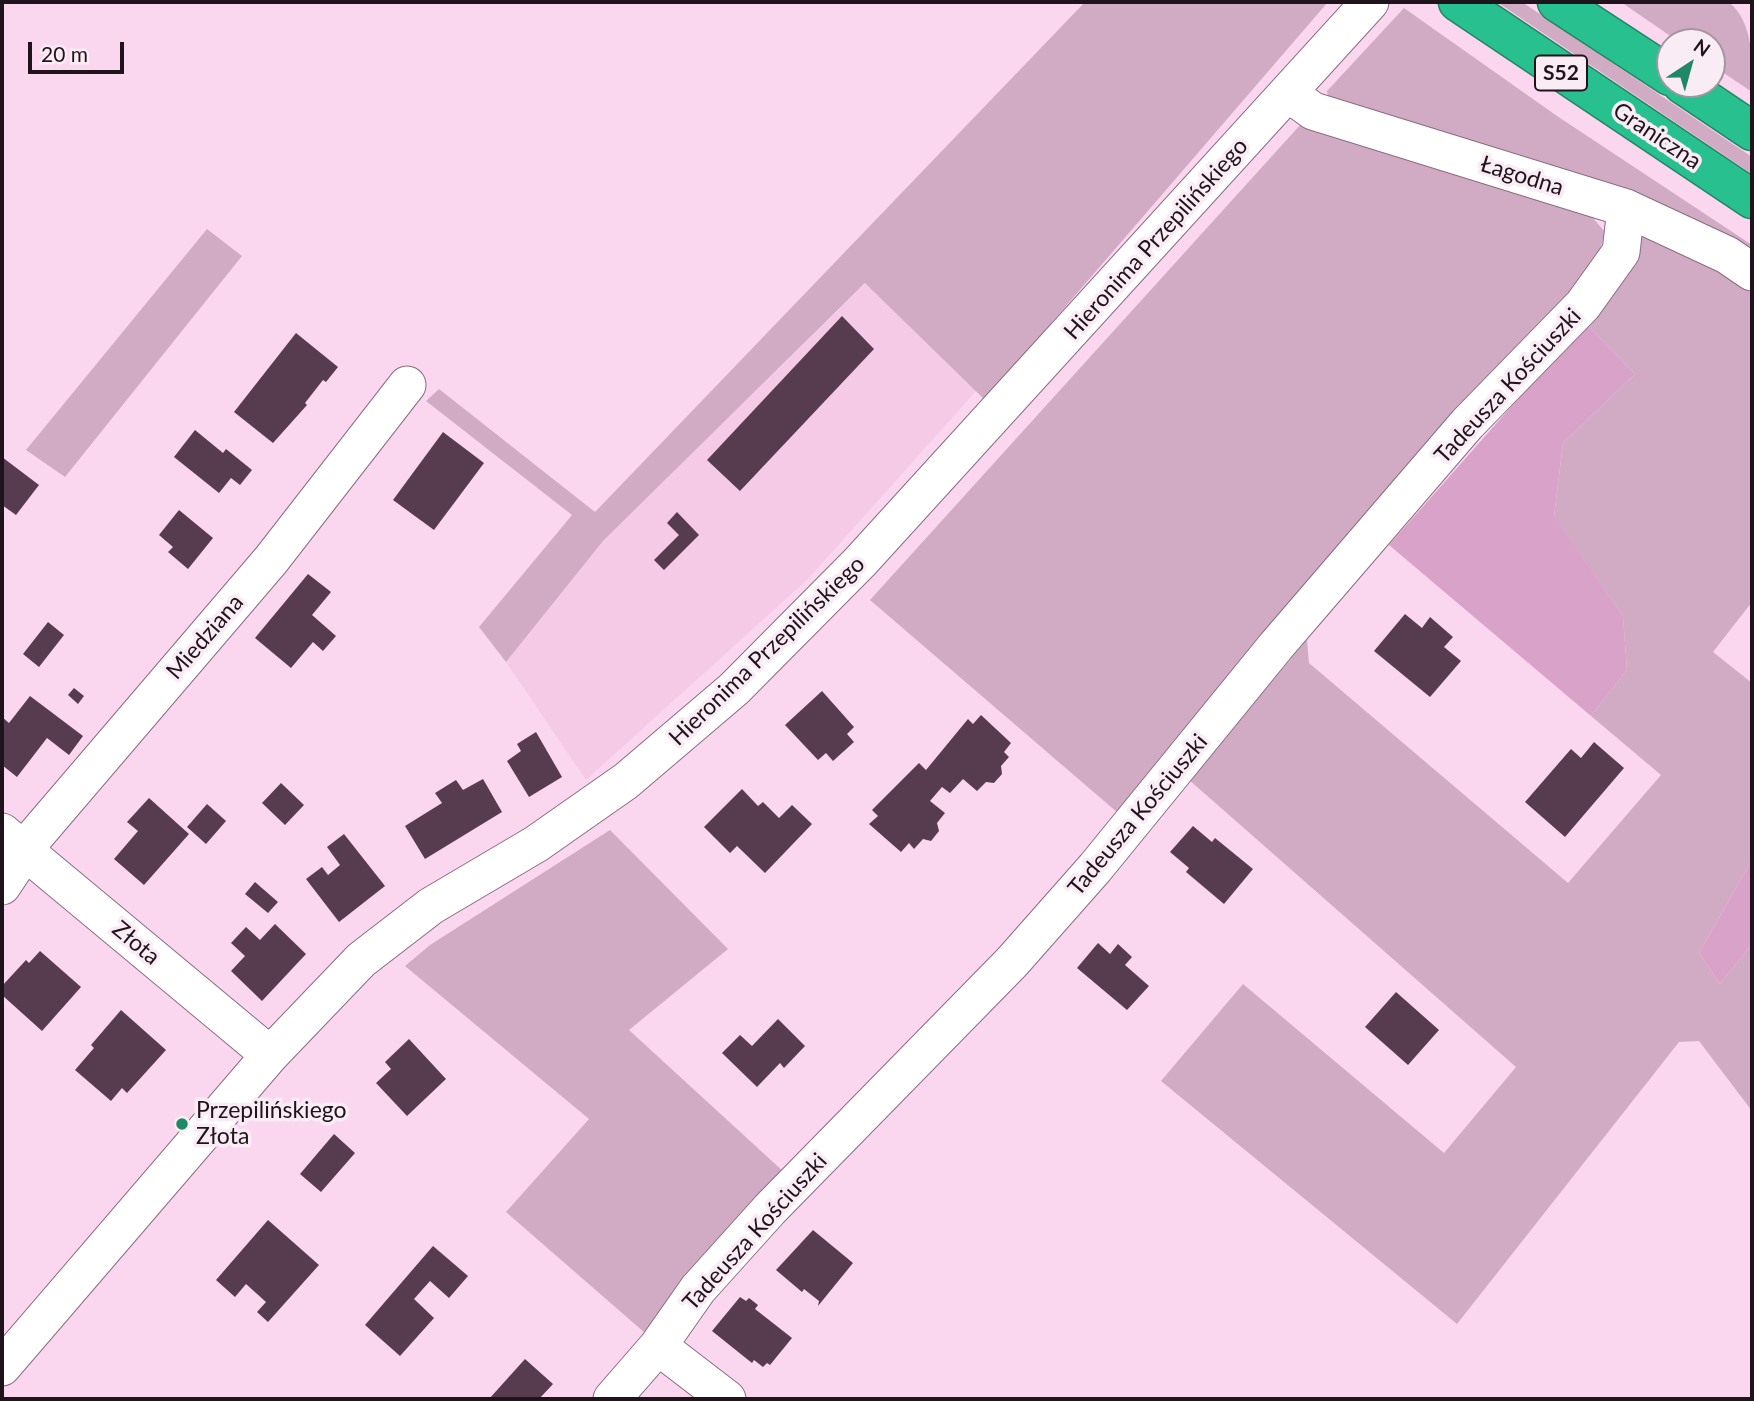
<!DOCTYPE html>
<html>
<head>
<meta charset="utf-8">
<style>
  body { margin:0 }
  #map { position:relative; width:1754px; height:1401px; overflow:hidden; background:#fbd7ef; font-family:Lato,sans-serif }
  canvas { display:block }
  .frame { position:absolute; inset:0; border:4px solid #20141c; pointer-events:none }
  .north { position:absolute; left:1656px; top:28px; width:70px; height:70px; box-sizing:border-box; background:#faecf5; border:2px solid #a3969e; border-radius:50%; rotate:36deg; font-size:19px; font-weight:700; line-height:28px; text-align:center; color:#20141c }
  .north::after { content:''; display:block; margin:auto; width:24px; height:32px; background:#208865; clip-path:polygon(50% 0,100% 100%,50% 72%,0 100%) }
  .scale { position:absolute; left:28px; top:42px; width:96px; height:32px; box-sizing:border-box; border:4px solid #20141c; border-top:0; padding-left:9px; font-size:21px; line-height:24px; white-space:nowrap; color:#20141c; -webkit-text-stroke:5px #faecf5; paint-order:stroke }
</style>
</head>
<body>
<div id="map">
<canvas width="1754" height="1401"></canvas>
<div class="frame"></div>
<div class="north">N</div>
<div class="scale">20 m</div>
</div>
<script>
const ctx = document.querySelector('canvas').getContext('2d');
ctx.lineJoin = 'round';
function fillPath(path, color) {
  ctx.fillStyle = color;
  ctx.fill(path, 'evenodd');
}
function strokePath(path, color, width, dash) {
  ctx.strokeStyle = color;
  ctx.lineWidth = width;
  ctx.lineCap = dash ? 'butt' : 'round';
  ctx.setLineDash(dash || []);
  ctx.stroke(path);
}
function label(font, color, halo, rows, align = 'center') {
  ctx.font = font + ' Lato,sans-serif';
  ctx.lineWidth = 7;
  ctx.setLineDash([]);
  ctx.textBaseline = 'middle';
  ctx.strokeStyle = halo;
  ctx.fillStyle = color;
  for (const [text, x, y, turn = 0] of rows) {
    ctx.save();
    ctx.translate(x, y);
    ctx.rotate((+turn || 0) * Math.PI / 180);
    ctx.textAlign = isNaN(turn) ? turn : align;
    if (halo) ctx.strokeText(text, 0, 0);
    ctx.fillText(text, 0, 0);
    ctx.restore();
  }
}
fillPath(new Path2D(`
  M866 283 977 390 808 579 586 780 506 662 603 541Z`), '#f4cae6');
fillPath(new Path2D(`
  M1085 2H1328L985 400 865 283 603 541 506 662 479 627 572 515 426 401 439 389 595 512Z
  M1497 2H1522L1752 157V174Z
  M1621 2H1729C1754 23 1752 61 1752 92L1712 65V42H1679Z
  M1404 8 1557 116 1752 245V265L1329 101 1327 91Z
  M1301 124 1580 203 1605 232 1594 271 1125 819 870 600Z
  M207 229 242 256 65 477 26 450Z
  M1636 235 1691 254 1752 293V602L1713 652 1752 683V860L1699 953 1720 984 1752 944V1111L1699 1041 1679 1042 1457 1324 1161 1081 1243 984 1444 1153 1516 1067 1188 779 1307 640 1309 663 1568 883 1661 775 1591 716 1627 670 1623 616 1554 517 1563 443 1635 374 1585 323Z
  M610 830 728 949 629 1030 785 1173 645 1333 506 1212 589 1119 405 966 430 945Z`), '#d1abc4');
fillPath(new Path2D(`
  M1585 323 1635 374 1563 443 1554 516 1623 616 1627 670 1591 716 1389 545Z
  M1752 860V944L1720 984 1699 953Z`), '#d9a2c8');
fillPath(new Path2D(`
  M842 316 874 349 740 491 707 460Z
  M296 333 338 367 326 382 323 380 305 403 307 405 273 443 234 412Z
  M195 430 223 453 226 449 252 470 240 485 231 478 219 493 174 457Z
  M443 432 484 463 434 530 393 500Z
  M2 457 39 485 16 515 2 505Z
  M179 510 213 538 188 569 168 552 173 547 159 535Z
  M677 512 699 535 664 570 654 560 679 535 667 523Z
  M308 574 331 592 312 615 336 636 323 651 313 642 291 668 255 638Z
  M1405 614 1422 628 1430 617 1453 637 1444 647 1461 661 1430 697 1374 651Z
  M48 622 64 635 39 667 23 654Z
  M74 688 84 696 78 704 68 695Z
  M822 691 854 727 847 734 854 742 833 761 826 753 818 760 785 725Z
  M30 696 83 736 69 755 47 738 17 777 2 765V717L9 723Z
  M981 715 1011 743 1004 752 1009 757 1001 766 1002 774 994 783 986 782 977 791 963 779 950 793 942 787 930 801 945 813 937 823 939 831 931 841 923 839 914 849 909 843 901 852 869 824 878 816 872 810 919 763 926 770 968 719 973 724Z
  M536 732 562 777 529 797 507 761 521 751 517 744Z
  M1594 742 1624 768 1565 837 1525 802 1571 749 1581 758Z
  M483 779 502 812 425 859 405 826 442 803 435 793 456 780 463 790Z
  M281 783 304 805 285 825 262 803Z
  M742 789 758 806 763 802 779 818 792 805 812 824 765 873 737 846 730 853 704 827Z
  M149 798 189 834 144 885 114 859 138 831 127 822Z
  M207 804 226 821 206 844 187 827Z
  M1193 826 1212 842 1215 838 1253 869 1224 904 1186 872 1189 868 1170 852Z
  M344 834 385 886 339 922 306 879 322 867 328 875 340 865 327 847Z
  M255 882 278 902 268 913 245 894Z
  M275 924 306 954 262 1001 231 971 245 956 231 943 246 927 260 940Z
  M1098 943 1110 954 1118 944 1132 957 1125 965 1149 986 1127 1010 1077 968Z
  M40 951 81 987 42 1031 2 995V986L26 960 29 963Z
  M1396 992 1439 1030 1408 1065 1365 1027Z
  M121 1010 166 1050 127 1093 122 1088 111 1101 75 1070 94 1048 91 1045Z
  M778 1019 805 1046 784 1068 780 1063 757 1087 722 1053 740 1035 752 1046Z
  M409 1039 446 1079 407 1116 376 1083 391 1069 385 1062Z
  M334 1134 355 1153 321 1192 300 1174Z
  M268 1220 319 1265 268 1322 257 1312 266 1302 246 1284 235 1297 216 1280Z
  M813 1230 853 1263 818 1306 819 1301 804 1289 802 1292 776 1270Z
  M433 1246 468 1276 449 1298 430 1281 414 1299 434 1318 400 1356 365 1325Z
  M740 1297 746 1301 749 1298 758 1305 755 1309 792 1338 770 1365 767 1363 763 1367 754 1360 752 1363 712 1331Z
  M525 1359 553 1384 539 1399H489Z`), '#573b4f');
const minor = new Path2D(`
  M1288 93 1313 111 1626 208 1727 255 1752 272
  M2 832 270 1055
  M2 886 36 835 271 560 407 385
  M658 1346 727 1399
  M2 1367 270 1055 361 960 431 906 536 844 626 781 734 689 860 562 1370 2
  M612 1399 658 1346 698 1289 770 1209 1012 962 1095 868 1276 646 1467 424 1583 305 1621 252 1626 208`);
const highway = new Path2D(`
  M1458 2 1752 199
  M1557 2 1670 76
  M1682 84 1752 131`);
strokePath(minor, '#8b6c81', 39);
strokePath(highway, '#258466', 41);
strokePath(minor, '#fff', 37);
strokePath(highway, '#28c08e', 38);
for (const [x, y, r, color] of [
  [182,1124,7,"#208865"]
]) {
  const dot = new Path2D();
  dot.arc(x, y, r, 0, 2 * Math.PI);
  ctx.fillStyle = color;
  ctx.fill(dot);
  strokePath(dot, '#faecf5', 2.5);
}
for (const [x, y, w] of [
  [1561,73,52]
]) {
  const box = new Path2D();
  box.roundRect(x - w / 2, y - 17.5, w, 35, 5);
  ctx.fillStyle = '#faecf5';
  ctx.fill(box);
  strokePath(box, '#20141c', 2);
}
label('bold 21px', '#20141c', null, [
  ["S52",1561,73]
]);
label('23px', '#20141c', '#faecf5', [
  ["Graniczna",1657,136,34],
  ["Łagodna",1522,176,17],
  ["Hieronima Przepilińskiego",1156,239,-48],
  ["Tadeusza Kościuszki",1508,386,-47],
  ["Miedziana",205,637,-49],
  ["Hieronima Przepilińskiego",767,651,-44],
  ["Tadeusza Kościuszki",1138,815,-50],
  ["Złota",136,943,40],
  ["Tadeusza Kościuszki",755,1232,-48]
]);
label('23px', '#20141c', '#faecf5', [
  ["Przepilińskiego",196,1111],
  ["Złota",196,1137]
], 'left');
</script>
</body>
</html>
